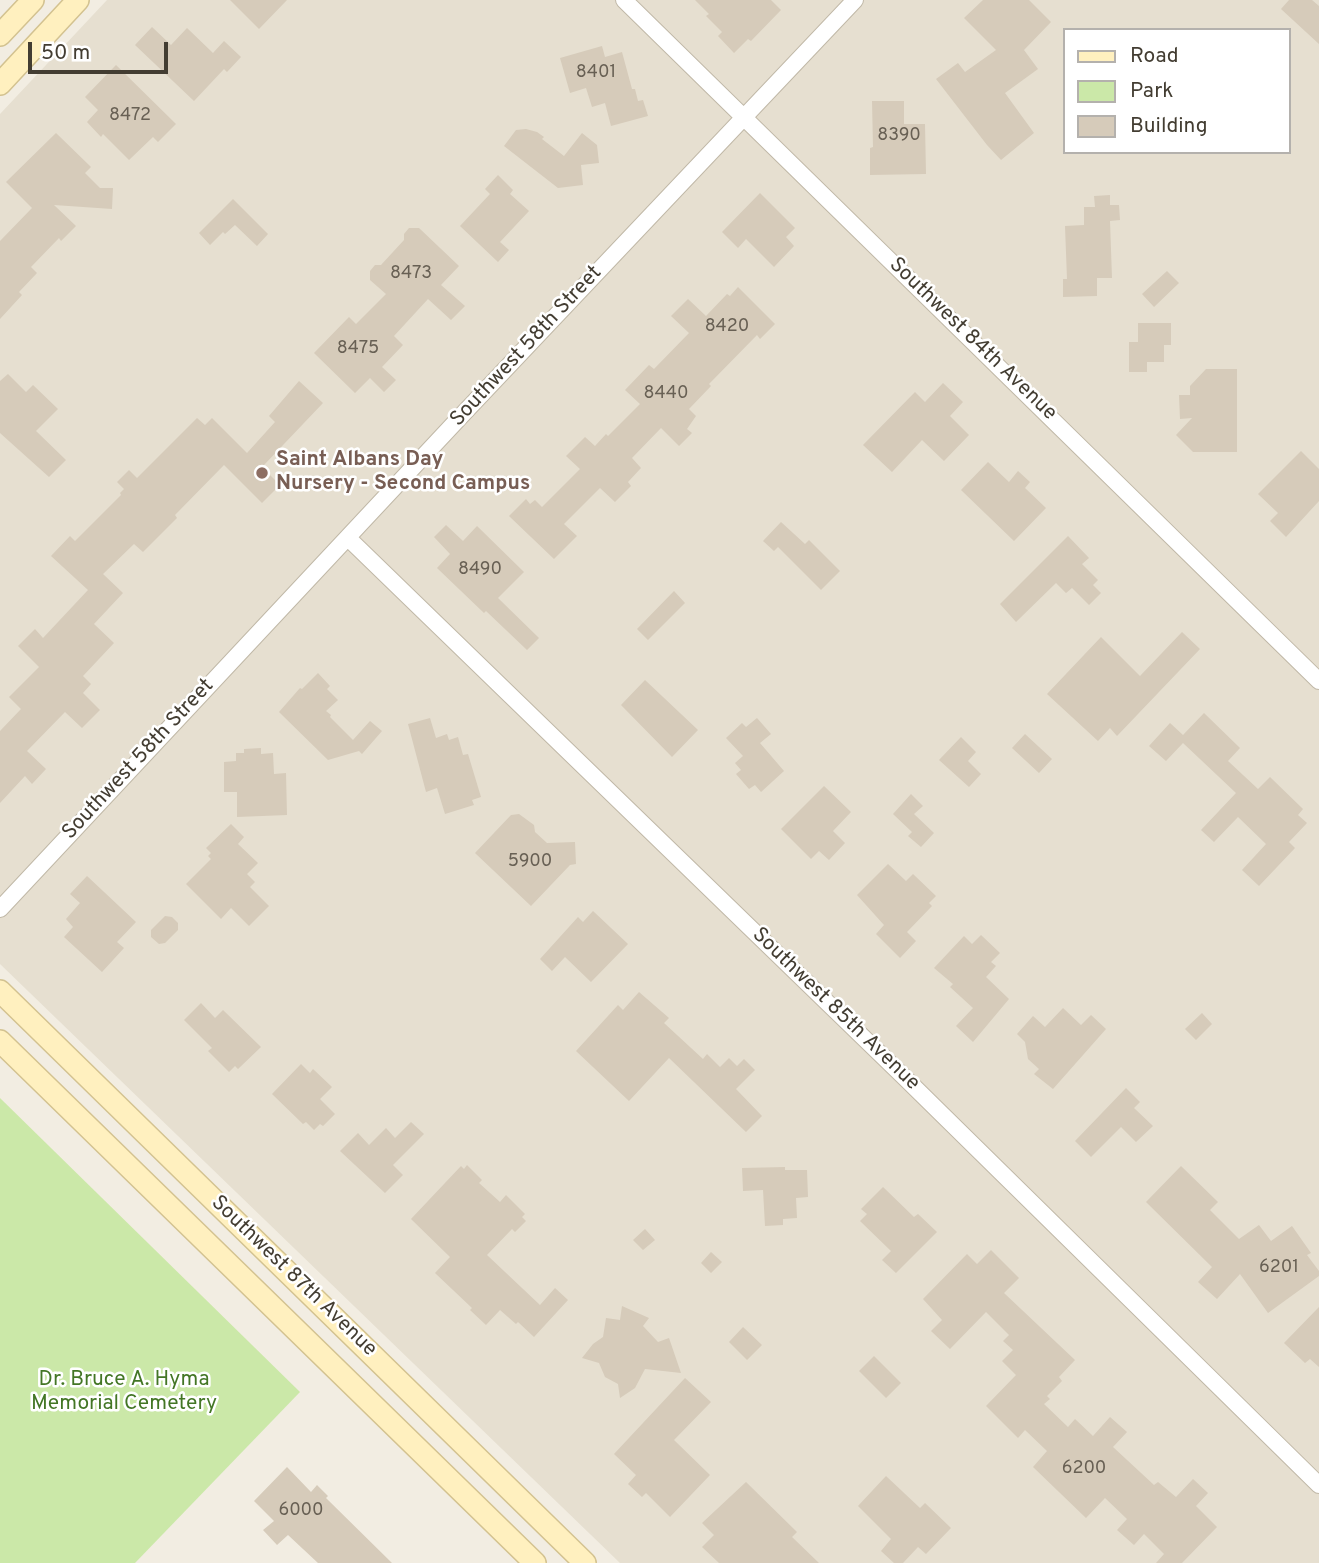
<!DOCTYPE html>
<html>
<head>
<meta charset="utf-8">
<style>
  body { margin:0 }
  #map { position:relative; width:1319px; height:1563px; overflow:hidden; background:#f2ede2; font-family:Overpass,sans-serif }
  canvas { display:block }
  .legend { position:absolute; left:1063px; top:28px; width:228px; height:126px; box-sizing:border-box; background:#fff; border:2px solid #b4b1ad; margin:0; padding:9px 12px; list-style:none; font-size:21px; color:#433d32 }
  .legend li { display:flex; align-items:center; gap:14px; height:35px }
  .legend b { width:35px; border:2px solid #b4b1ad }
  .scale { position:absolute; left:28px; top:42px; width:140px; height:32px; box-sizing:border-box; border:4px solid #433d32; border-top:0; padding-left:9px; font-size:21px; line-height:24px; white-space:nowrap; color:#433d32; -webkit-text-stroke:5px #fff; paint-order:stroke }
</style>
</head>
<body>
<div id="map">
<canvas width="1319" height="1563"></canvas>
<ul class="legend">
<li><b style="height:9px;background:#fff0bf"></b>Road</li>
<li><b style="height:19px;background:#cbe8a8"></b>Park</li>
<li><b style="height:19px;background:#d6cbba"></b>Building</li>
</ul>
<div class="scale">50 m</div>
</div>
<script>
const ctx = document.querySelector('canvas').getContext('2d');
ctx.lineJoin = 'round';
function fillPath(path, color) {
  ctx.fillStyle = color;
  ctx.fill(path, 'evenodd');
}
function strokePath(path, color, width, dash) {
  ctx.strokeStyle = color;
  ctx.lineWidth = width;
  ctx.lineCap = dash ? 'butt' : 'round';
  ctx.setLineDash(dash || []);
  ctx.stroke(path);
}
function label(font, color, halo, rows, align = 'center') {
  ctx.font = font + ' Overpass,sans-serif';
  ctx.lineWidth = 5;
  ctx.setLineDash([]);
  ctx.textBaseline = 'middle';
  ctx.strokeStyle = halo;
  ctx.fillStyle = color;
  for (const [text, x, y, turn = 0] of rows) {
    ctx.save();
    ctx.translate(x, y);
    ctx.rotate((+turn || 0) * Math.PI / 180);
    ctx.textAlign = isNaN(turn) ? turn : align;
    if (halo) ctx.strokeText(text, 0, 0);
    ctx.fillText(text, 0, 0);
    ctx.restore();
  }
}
fillPath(new Path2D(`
  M107 0H1319V1563H620L0 964V114ZM1065 30H1289V152H1065Z`), '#e6dfd0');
fillPath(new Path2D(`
  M0 1098 300 1392 135 1563H0Z`), '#cbe8a8');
fillPath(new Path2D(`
  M230 0H287L259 29Z
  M695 0H771L781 10 751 41 748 39 734 53 718 36 722 32 706 16 709 14Z
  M983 0H1029L1051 22 1024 50 1038 69 1005 93 1034 133 1001 160 987 145 936 79 958 63 965 72 996 50 964 18Z
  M1289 0H1312L1319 6V44L1281 9Z
  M152 27 171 45 187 28 213 53 224 41 241 57 227 72 224 69 194 101 135 45Z
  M602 46 605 57 622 52 632 89H635L638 101 643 100 648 116 611 126 605 103 592 107 586 88 570 93 560 58Z
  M116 65 176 124 158 142 153 137 129 160 103 134 101 137 87 122 98 110 85 97Z
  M872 101H904V124H925L926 174 870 175V148L873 147Z
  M526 129 537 132 544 137 542 139 564 156 582 133 597 145 599 163 581 165 583 185 558 188 504 146 516 130Z
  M56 133 91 167 85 173 100 188H113L112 209 54 205 76 226 61 241 59 238 31 267 37 273 19 292 22 295 0 319V241L32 208 6 182Z
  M498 175 513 190 510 194 529 211 500 242 509 250 498 262 460 226 490 194 485 189Z
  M760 193 795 228 786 237 794 246 774 267 746 239 738 248 722 232Z
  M1110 195V205H1119L1120 220 1110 221 1112 278H1097V296L1063 297V279H1067L1065 226 1084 225V207H1095L1094 196Z
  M233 199 268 234 257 246 235 225 225 234 223 232 210 245 199 233Z
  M409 228H419L459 266 441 285 465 306 451 320 428 299 394 336 403 345 382 367 396 380 384 392 370 378 355 393 314 353 349 317 356 324 386 294 370 280V271L375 265H381L404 240V234Z
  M1167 271 1179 283 1154 307 1142 294Z
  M738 287 775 324 760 339 757 335 709 384 711 386 689 409 696 416 687 429 692 433 679 446 661 428 632 458 641 468 628 482 631 486 615 502 600 488 564 524 577 536 554 559 509 516 526 499 530 504 535 500 542 507 580 469 566 456 585 437 595 446 606 434 608 436 640 404 625 390 649 365 654 369 689 333 671 316 688 299 706 316 727 294 730 296Z
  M1138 323H1171V345H1164V362H1147V372H1129V342H1138Z
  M1206 369H1237V452H1193L1176 435 1192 418 1180 419 1179 395H1190V386Z
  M8 374 26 392 33 385 58 409 36 431 66 460 49 477 0 433V381Z
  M299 381 323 403 264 465 267 468 265 470 280 485 262 503 224 465 175 515 177 518 143 552 134 544 103 574 123 593 94 624 114 643 83 676 91 684 83 693 100 710 82 728 65 712 27 751 46 769 32 784 25 776 0 803V731L21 709 9 697 39 667 18 646 35 629 43 638 88 590 51 556 70 536 75 541 121 495 120 493 124 489 117 482 129 470 137 478 197 418 205 425 212 418 247 453 275 422 269 416Z
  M943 383 963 402 950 416 969 435 944 461 922 440 892 472 863 445 915 392 925 402Z
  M1301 451 1319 469V501L1286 537 1270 521 1278 513 1258 494Z
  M988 462 1009 482 1018 471 1030 482 1025 488 1046 508 1014 541 961 490Z
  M781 522 805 544 809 540 840 571 821 590 778 547 774 551 763 541Z
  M446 525 463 541 477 526 524 572 498 598 539 638 527 650 486 611 484 613 437 568 450 554 434 537Z
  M1068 536 1089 558 1082 564 1098 580 1093 585 1101 593 1089 605 1072 588 1066 593 1056 583 1016 622 1000 604Z
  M674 591 685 603 648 640 637 629Z
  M1182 632 1200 649 1117 736 1110 728 1098 741 1047 694 1101 637 1140 676Z
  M318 673 330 686 327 689 338 700 326 711 331 715 330 717 353 740 370 721 382 731 362 754 359 751 328 760 279 712 300 688 302 689Z
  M645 680 698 730 672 757 621 705Z
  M1204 713 1240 748 1228 761 1258 789 1270 777 1303 809 1298 815 1307 823 1289 842 1295 848 1259 886 1242 870 1266 844 1238 817 1214 842 1201 830 1236 793 1183 743 1166 761 1149 746 1170 723 1183 735Z
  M430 718 436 738 447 734 449 740 458 737 463 755 468 754 481 797 472 800 474 805 445 814 437 788 426 792 408 724Z
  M757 718 771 734 760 743 784 771 761 792 755 785 749 789 736 774 741 770 735 763 743 756 726 738 742 723 746 727Z
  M1025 734 1052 759 1039 773 1012 748Z
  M961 737 976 752 968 761 981 774 969 787 939 760Z
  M261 748V754L273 753 274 774 286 773 287 815 237 817V792H224V762L236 761V753H244V749Z
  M824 786 851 812 833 831 845 843 829 860 819 851 811 859 781 829Z
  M911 794 923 806 914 814 934 833 921 847 908 836 912 832 893 814Z
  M519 814 534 825 535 832 547 843 575 842 576 864 570 865 531 906 475 853 511 815Z
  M231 824 244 837 238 844 258 863 247 874 255 882 250 887 269 906 249 926 231 908 221 919 186 884 211 859 208 856 211 853 206 848Z
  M888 864 906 881 913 874 936 896 929 903 932 906 907 932 916 941 900 958 876 934 884 925 857 895Z
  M87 876 136 922 117 942 124 948 102 972 64 937 73 927 66 919 80 903 70 894Z
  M593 911 628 944 591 982 565 957 552 971 540 959 578 917 583 922Z
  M165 916 172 917 178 923V930L165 943 159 944 151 937V930Z
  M981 935 1000 953 991 962 996 966 986 977 1009 999 973 1042 956 1026 973 1008 950 987 953 984 934 968 964 936 972 944Z
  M639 992 669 1018 664 1023 703 1059 707 1054 720 1067 729 1058 737 1066 744 1059 755 1070 736 1089 762 1116 746 1132 669 1058 629 1101 576 1051 618 1005 623 1010Z
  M201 1003 215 1018 223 1010 261 1047 238 1069 235 1066 229 1072 208 1051 212 1048 184 1020Z
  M1063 1008 1081 1025 1091 1015 1106 1029 1053 1089 1034 1074 1039 1069 1028 1059 1025 1042 1017 1034 1033 1016 1045 1027Z
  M1202 1013 1212 1024 1196 1040 1185 1029Z
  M301 1064 310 1073 313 1069 332 1087 320 1099 335 1114 323 1126 320 1124 314 1130 306 1122 303 1124 272 1094Z
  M1126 1088 1140 1102 1134 1108 1153 1126 1136 1142 1121 1127 1091 1157 1075 1141Z
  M411 1122 424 1134 393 1165 403 1175 385 1193 340 1151 358 1133 369 1145 386 1128 395 1138Z
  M467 1165 482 1180 479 1183 500 1202 506 1195 525 1214 522 1217 526 1221 515 1232 512 1229 487 1255 540 1305 555 1288 568 1300 534 1337 518 1322 516 1324 500 1310 486 1325 470 1310 472 1308 435 1273 450 1257 411 1219 461 1166 464 1169Z
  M1181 1166 1218 1202 1210 1210 1239 1239 1259 1225 1271 1241 1292 1226 1311 1253 1307 1255 1319 1271V1276L1268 1313 1240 1274 1217 1299 1198 1282 1212 1267 1146 1202Z
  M785 1167V1170H807L808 1197 796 1198 797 1218 783 1219V1225L765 1226 763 1190 743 1191 742 1168Z
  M883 1187 914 1217 918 1214 937 1232 896 1273 882 1260 891 1251 860 1221 867 1214 861 1209Z
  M645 1229 655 1240 643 1250 633 1240Z
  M991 1250 1019 1278 1004 1293 1075 1360 1059 1377 1062 1381 1047 1396 1050 1399 1044 1404 1068 1427 1075 1419 1093 1436 1110 1417 1127 1432 1113 1447 1154 1485 1158 1482 1176 1497 1193 1479 1208 1493 1196 1506 1217 1527 1182 1563H1156L1164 1554 1144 1534 1134 1545 1117 1530 1127 1519 1105 1498 1086 1518 1033 1467 1047 1451 1025 1430 1018 1438 986 1406 1016 1375 1002 1361 1013 1350 1003 1341 1009 1335 986 1312 950 1349 931 1331 942 1320 923 1299 967 1254 977 1264Z
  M711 1252 722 1262 711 1273 701 1263Z
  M622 1306 649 1318 643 1326 658 1342 669 1338 681 1373 645 1369 635 1388 620 1398 618 1384 605 1377 599 1363 582 1358 593 1344 603 1337 606 1318 620 1320Z
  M1319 1307V1367L1310 1359 1305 1363 1284 1343Z
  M743 1327 762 1345 747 1360 729 1342Z
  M874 1356 901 1383 886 1398 859 1371Z
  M685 1378 711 1402 674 1440 710 1475 670 1517 646 1493 642 1497 628 1484 636 1475 614 1454Z
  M287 1467 311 1492 317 1485 328 1496 326 1498 392 1563H318L288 1535 277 1545 263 1530 274 1521 254 1501Z
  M886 1476 920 1508 925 1503 951 1528 926 1554 918 1547 903 1563H894L881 1551 891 1539 858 1506Z
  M746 1482 797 1532 792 1537 819 1563H719L702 1547 714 1535 702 1523Z`), '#d6cbba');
const street = new Path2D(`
  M624 0 1319 681
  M348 538 902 1075 1319 1485
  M0 909 462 415 855 0`);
const secondary = new Path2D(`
  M0 35 33 0
  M0 84 78 0
  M0 991 585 1563
  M0 1041 535 1563`);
strokePath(street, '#c0b8a7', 18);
strokePath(secondary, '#d3c290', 24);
strokePath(street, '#fff', 16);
strokePath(secondary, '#fff0bf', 21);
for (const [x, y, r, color] of [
  [262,473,7,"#8d6e63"]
]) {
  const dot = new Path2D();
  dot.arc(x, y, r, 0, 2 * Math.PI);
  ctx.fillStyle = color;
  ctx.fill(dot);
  strokePath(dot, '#fff', 2.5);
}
label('18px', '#686054', null, [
  ["8401",596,73],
  ["8472",130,116],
  ["8390",899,136],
  ["8473",411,274],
  ["8420",727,327],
  ["8475",358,349],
  ["8440",666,394],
  ["8490",480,570],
  ["5900",530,862],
  ["6201",1279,1268],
  ["6200",1084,1469],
  ["6000",301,1511]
]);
label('21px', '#433d32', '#fff', [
  ["Southwest 84th Avenue",972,340,44],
  ["Southwest 58th Street",527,347,-47],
  ["Southwest 58th Street",139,760,-47],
  ["Southwest 85th Avenue",835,1010,44],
  ["Southwest 87th Avenue",293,1277,44]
]);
label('bold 21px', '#785e54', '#fff', [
  ["Saint Albans Day",276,461],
  ["Nursery - Second Campus",276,485]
], 'left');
label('21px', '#437625', '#fff', [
  ["Dr. Bruce A. Hyma",124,1381],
  ["Memorial Cemetery",124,1405]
]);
</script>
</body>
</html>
